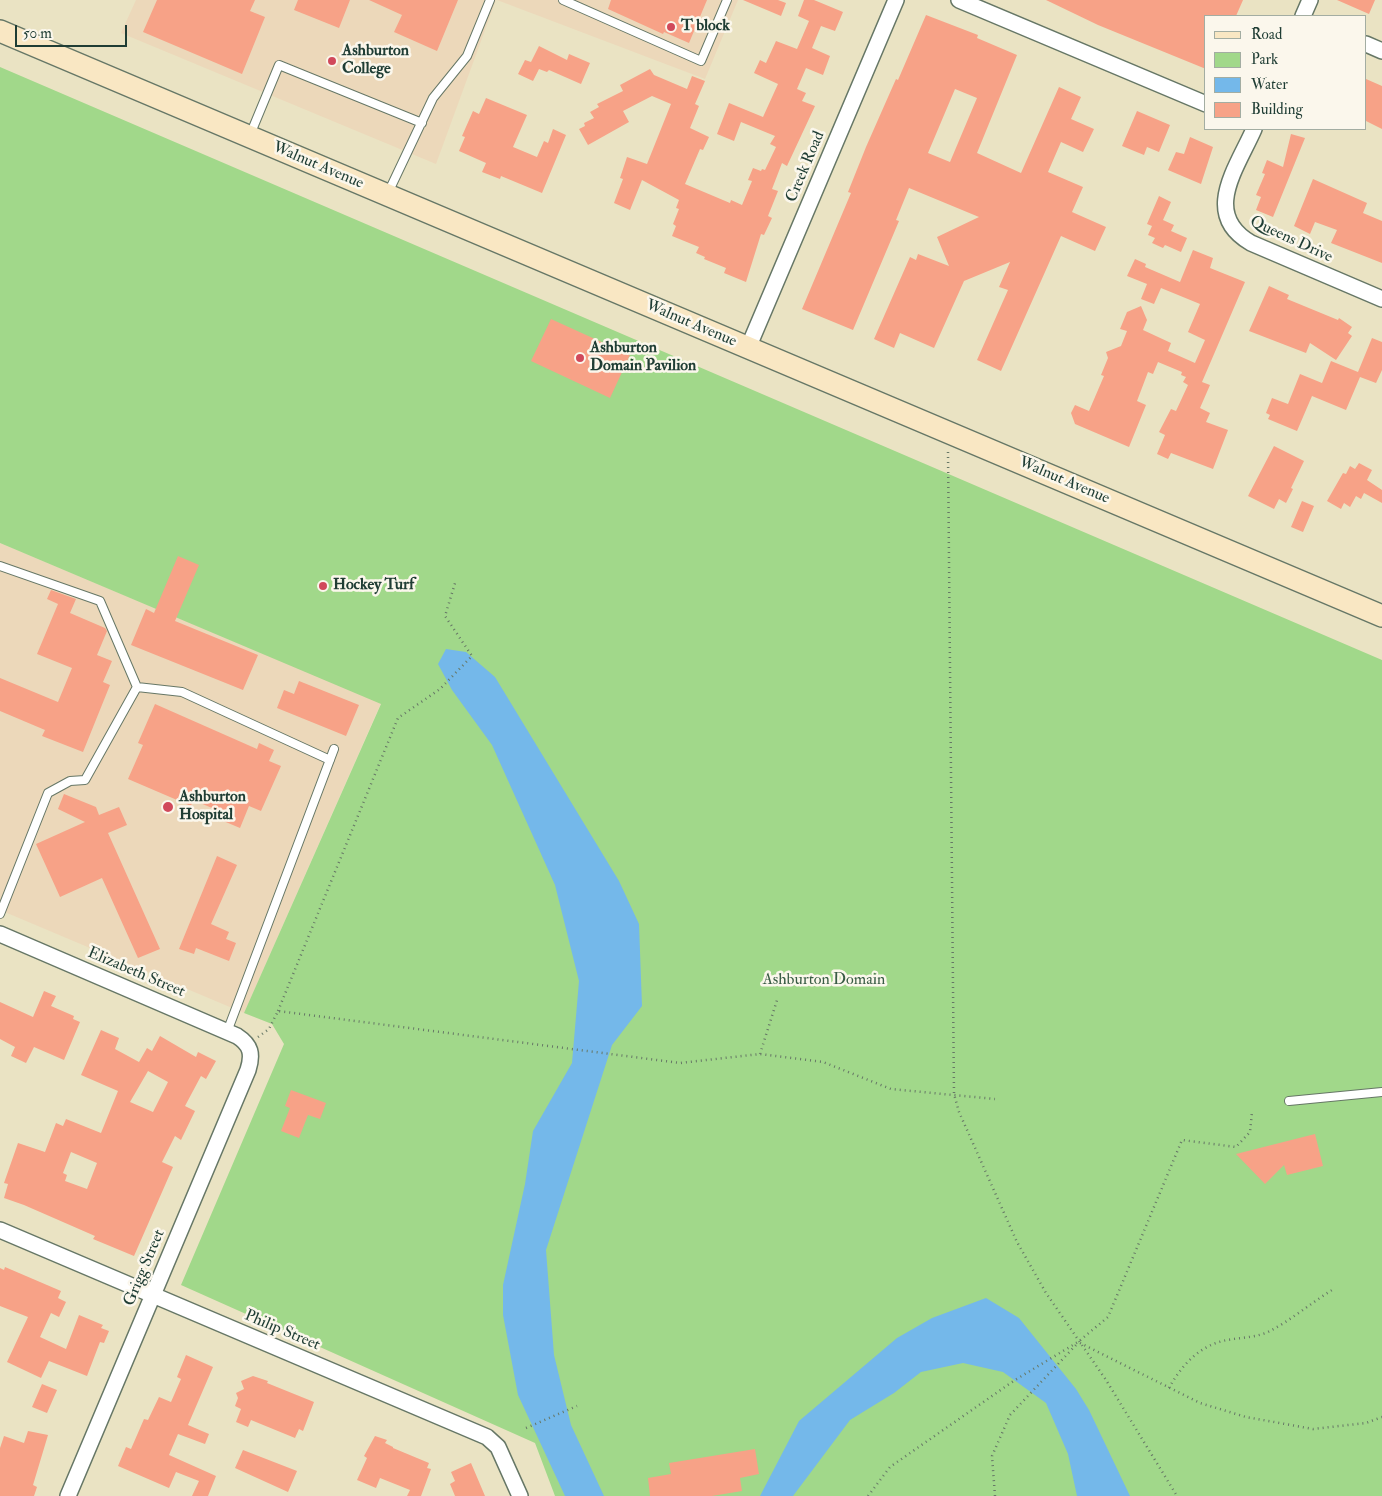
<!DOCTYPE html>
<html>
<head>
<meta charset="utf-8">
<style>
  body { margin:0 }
  #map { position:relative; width:1382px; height:1496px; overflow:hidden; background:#eae3c3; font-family:"IM FELL Double Pica",serif }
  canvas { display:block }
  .legend { position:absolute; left:1204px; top:15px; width:162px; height:115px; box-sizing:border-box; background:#fbf7ec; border:1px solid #a3ada2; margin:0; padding:6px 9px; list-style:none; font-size:15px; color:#1f3d34 }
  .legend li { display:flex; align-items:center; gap:10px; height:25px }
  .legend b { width:25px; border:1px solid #a3ada2 }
  .scale { position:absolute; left:15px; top:25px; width:112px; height:22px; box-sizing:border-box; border:2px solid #1f3d34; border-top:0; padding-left:6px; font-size:15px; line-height:18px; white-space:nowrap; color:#1f3d34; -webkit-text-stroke:4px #fbf7ec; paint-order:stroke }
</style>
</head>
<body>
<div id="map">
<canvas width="1382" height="1496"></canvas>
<ul class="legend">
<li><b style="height:6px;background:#f9e7c3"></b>Road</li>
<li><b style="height:14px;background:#a1d88a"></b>Park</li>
<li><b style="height:14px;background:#74b8ea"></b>Water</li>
<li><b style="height:14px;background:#f7a287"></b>Building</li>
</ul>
<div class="scale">50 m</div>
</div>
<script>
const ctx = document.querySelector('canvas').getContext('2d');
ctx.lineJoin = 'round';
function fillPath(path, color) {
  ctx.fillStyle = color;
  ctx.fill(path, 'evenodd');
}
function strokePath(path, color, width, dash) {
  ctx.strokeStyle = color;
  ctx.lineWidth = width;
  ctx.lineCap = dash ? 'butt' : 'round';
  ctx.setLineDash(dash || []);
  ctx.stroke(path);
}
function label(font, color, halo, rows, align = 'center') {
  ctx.font = font + ' "IM FELL Double Pica",serif';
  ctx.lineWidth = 5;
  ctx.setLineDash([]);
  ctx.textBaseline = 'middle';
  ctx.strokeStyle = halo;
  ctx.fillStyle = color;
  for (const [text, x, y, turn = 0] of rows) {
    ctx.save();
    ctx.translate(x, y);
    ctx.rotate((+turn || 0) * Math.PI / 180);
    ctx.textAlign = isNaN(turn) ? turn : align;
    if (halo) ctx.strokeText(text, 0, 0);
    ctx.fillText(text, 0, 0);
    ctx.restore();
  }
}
fillPath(new Path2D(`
  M136 0H496L436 164 121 33Z
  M497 0H738L705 79Z
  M0 543 381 703 244 1013 0 910Z`), '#ecd8ba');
fillPath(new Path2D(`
  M0 67 1382 660V1496H555L535 1443 181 1285 284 1044 272 1024 244 1013 381 704 0 543Z`), '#a1d88a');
fillPath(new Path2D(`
  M446 649 466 652 495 677 619 881 639 924 642 1006 612 1045 546 1250 554 1355 571 1425 604 1496H565L518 1395 503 1315V1285L525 1184 533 1131 572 1063 579 981 555 885 492 745 452 690 438 664Z
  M986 1298 1019 1318 1076 1389 1089 1410 1130 1496H1077L1068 1454 1046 1403 1003 1372 963 1363 921 1372 894 1393 850 1420 793 1496H760L799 1421 897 1338 932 1318Z`), '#74b8ea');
fillPath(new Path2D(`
  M157 0H255L250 11 265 17 242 74 143 32Z
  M298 0H350L339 28 294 10Z
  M369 0H458L437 51 394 32 402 15Z
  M611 0H707L689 43 664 32 663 34 608 9Z
  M743 0H778L786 3 781 16Z
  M804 0H814L843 12 835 31 821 26 812 48 830 56 823 75 806 68 797 89 806 93 802 101 815 106 787 166 782 163 772 189 778 191 768 216 772 218 764 235 761 234 746 282 724 273 726 268 704 259 705 257 696 253 699 247 672 236 676 226 673 224 679 209 676 208 679 200 642 180 630 210 614 203 623 179 620 178 627 157 647 164 671 104 652 96 623 111 629 122 588 145 579 129 585 126 584 123 594 118 590 112 599 107 597 104 623 91 620 85 650 69 654 75 687 89 692 76 705 81 695 104 699 106 690 128 709 137 703 150 700 149 685 184 730 203 731 200 742 205 752 181 748 180 753 168 761 171 762 169 765 170 776 147 770 144 775 136 741 122 734 141 717 134 729 103 763 117 778 84 754 73 760 60 766 63 776 41 797 49 809 21 798 16Z
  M1046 0H1243L1236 16H1206V69L1098 25Z
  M1337 0H1375L1369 14Z
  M926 15 978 35 977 38 1017 55 977 153 1021 173 1059 87 1081 97 1071 119 1094 129 1083 152 1061 142 1048 172 1083 187 1072 212 1106 227 1095 251 1061 236 1001 371 977 360 1008 290 999 287 1010 262 964 281 934 348 900 333 894 348 874 339 910 257 916 260 918 254 949 266 937 237 979 217 909 188 896 220 899 221 853 330 802 309 851 193 848 192 866 147 896 79 898 80ZM955 89 977 98 950 162 928 153Z
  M539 46 567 60 569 54 590 63 581 84 549 70 547 72 539 69 533 81 518 74 525 60 531 62Z
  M1366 79 1382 86V129L1366 121Z
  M486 98 527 115 513 147 537 157 544 141 548 143 553 129 566 135 542 193 501 176 500 179 482 172 486 163 459 151 465 137 462 136 473 111 479 114Z
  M1137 111 1170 125 1159 152 1147 147 1144 155 1122 146Z
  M1291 134 1305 138 1273 217 1256 210 1261 197 1256 195 1265 174 1262 173 1267 160 1283 167Z
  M1190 137 1213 147 1201 184 1168 170 1176 152 1184 154Z
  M1313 179 1367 203 1363 213 1382 221V263L1331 243 1337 230 1315 222 1310 234 1294 226Z
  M1159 196 1171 202 1163 220 1174 225 1171 231 1187 238 1181 252 1165 245 1163 248 1152 243 1155 238 1148 235 1152 226 1147 224Z
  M1193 250 1213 258 1210 268 1245 282 1202 382 1210 385 1200 408 1210 413 1206 422 1228 430 1213 469 1171 453 1168 459 1157 454 1165 435 1159 432 1171 409 1176 411 1188 385 1183 382 1186 377 1181 375 1182 372 1158 362 1153 374 1148 372 1137 401 1146 405 1129 447 1075 424 1071 413 1075 405 1089 411 1104 376 1101 375 1108 358 1106 352 1121 346 1127 331 1120 329 1127 312 1141 306 1147 320 1143 330 1171 343 1168 351 1195 363 1205 340 1188 332 1200 304 1161 288 1154 304 1141 299 1147 284 1127 276 1135 259 1146 264 1145 267 1180 282Z
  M1269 286 1289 295 1287 299 1338 320 1339 318 1352 327 1348 333 1352 336 1336 360 1310 343 1306 353 1249 331Z
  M551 319 630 355 610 398 531 361Z
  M1372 338 1382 342V370L1376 383 1360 377 1346 410 1312 396 1297 431 1268 419 1270 415 1266 413 1272 398 1288 404 1300 374 1322 383 1331 361 1358 372Z
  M1274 446 1304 461 1291 488 1293 489 1286 503 1279 499 1274 509 1248 496Z
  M1359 463 1372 470 1367 480 1382 490V503L1364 493 1361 499 1356 496 1350 507 1344 503 1341 509 1327 501 1343 473 1346 474 1350 466 1355 469Z
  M1302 501 1314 506 1303 532 1291 527Z
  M178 556 199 565 175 621 258 655 243 690 131 645 146 609 154 613Z
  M51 590 76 599 70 613 105 628 107 631 97 655 112 661 103 682 110 685 83 752 42 736 45 730 0 711V678L58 702 72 668 37 654 58 604 47 599Z
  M299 681 359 705 346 736 277 708 284 690 294 694Z
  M155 704 257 749 259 743 274 750 269 761 281 766 261 811 249 806 240 828 221 820 224 813 193 800 191 806 128 779 143 745 138 743Z
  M64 794 96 807 99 815 119 807 127 825 108 833 160 949 138 958 102 878 60 897 36 844 85 822 58 809Z
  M217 856 237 865 211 924 229 932 226 939 236 943 229 961 196 948 194 954 179 949Z
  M44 991 56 996 51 1006 74 1016 73 1019 80 1022 64 1060 34 1047 26 1063 11 1056 15 1047 0 1039V1002L33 1017Z
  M101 1030 119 1038 115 1049 139 1062 147 1048 152 1051 160 1036 196 1057 198 1052 216 1061 206 1079 201 1076 185 1106 195 1111 181 1140 175 1136 162 1162 173 1167 134 1256 93 1239 95 1236 24 1205 4 1198 8 1184 4 1183 18 1143 45 1152 56 1123 63 1126 66 1119 101 1133 118 1091 81 1075ZM148 1071 168 1082 153 1112 130 1102ZM71 1152 97 1163 87 1189 65 1181 67 1175 63 1173Z
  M291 1090 326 1103 320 1119 308 1115 299 1138 281 1131 290 1108 285 1106Z
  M1315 1134 1323 1166 1287 1175 1284 1165 1265 1184 1236 1154Z
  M5 1267 61 1291 58 1298 66 1302 59 1317 51 1313 40 1337 66 1349 79 1315 103 1325 101 1328 109 1331 104 1343 100 1342 87 1376 49 1361 41 1378 7 1362 28 1317 0 1306V1268L4 1270Z
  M186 1355 213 1367 188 1425 209 1434 205 1444 178 1434 169 1455 216 1476 208 1496H192L199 1481 176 1472 169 1488 118 1466 126 1447 131 1449 144 1419 148 1420 159 1397 171 1402 181 1379 177 1377Z
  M253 1376 268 1381 267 1383 314 1402 303 1431 299 1429 295 1438 251 1420 248 1427 236 1422 241 1409 235 1406 238 1398 236 1393 244 1389 241 1381Z
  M42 1384 57 1390 47 1413 32 1407Z
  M28 1431 48 1435 33 1485 37 1487 34 1496H0V1448L4 1436 24 1443Z
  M375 1436 387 1440 385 1443 393 1447V1448L429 1463 427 1468 431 1469 421 1496H407L410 1490 380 1478 376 1488 357 1480 367 1458 364 1456Z
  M755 1449 759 1474 740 1478 742 1491 712 1496H650L648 1478 671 1474 669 1463Z
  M243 1450 297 1471 288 1492 235 1468Z
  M471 1463 485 1496H455L450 1484 455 1481 451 1472Z`), '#f7a287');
const service = new Path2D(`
  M563 0 701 61 727 0
  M250 135 279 65 422 123
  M388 193 433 98 467 56 490 0
  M0 566 100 601 137 687 85 780 70 781 48 793 0 914
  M137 687 182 692 330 760
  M227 1032 334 749
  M1289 1101 1382 1092`);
const minor = new Path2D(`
  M959 0 1206 104
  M1303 16 1310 0
  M1366 44 1382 51
  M1254 129C1237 168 1201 214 1251 243L1382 299
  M748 348 896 0
  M0 934 237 1036C251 1045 253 1054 248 1070L68 1496
  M0 1230 487 1437 498 1447 520 1496`);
const secondary = new Path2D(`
  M0 31 1382 616`);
strokePath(service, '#676', 10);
strokePath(minor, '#676', 18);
strokePath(secondary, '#676', 24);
strokePath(new Path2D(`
  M948 452 954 1094 959 1112 1017 1242 1046 1293 1106 1380 1177 1496
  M278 1011 398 718 440 689 472 656 445 616 456 580
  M258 1037 269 1029 278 1011 680 1063 760 1054 823 1062 891 1089 995 1099
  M760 1054 778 997
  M1080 1343 1200 1403 1246 1417 1313 1429 1366 1423 1382 1417
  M1169 1388C1180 1368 1196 1349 1219 1342 1235 1337 1252 1339 1268 1332 1290 1321 1311 1303 1332 1290
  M526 1428 577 1406
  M868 1496 890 1467 1015 1380 1078 1342 1108 1317 1182 1140 1236 1147 1250 1132 1252 1112
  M995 1496 992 1456 1010 1415 1076 1345`), '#676', 2.5, [1, 4]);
strokePath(service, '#fff', 8);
strokePath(minor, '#fff', 15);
strokePath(secondary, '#f9e7c3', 21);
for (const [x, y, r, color] of [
  [671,27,5,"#d1495b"],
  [332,61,5,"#d1495b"],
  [580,358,5,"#d1495b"],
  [323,586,5,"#d1495b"],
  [168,807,6,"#d1495b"]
]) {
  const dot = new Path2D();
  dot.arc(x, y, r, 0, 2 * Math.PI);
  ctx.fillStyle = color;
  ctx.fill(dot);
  strokePath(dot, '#fbf7ec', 2);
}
label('bold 16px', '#1f3d34', '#fbf7ec', [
  ["T block",681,27],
  ["Ashburton",342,52],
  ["College",342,70],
  ["Ashburton",590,349],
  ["Domain Pavilion",590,367],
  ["Hockey Turf",333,586],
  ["Ashburton",179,798],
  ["Hospital",179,816]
], 'left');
label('16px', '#1f3d34', '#fbf7ec', [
  ["Walnut Avenue",318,166,23],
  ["Creek Road",806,167,-67],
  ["Queens Drive",1291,240,25],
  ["Walnut Avenue",691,324,23],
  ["Walnut Avenue",1064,481,23],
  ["Elizabeth Street",136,973,23],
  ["Grigg Street",145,1268,-67],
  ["Philip Street",282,1331,23]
]);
label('16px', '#395c45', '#fbf7ec', [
  ["Ashburton Domain",824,981]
]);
</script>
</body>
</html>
